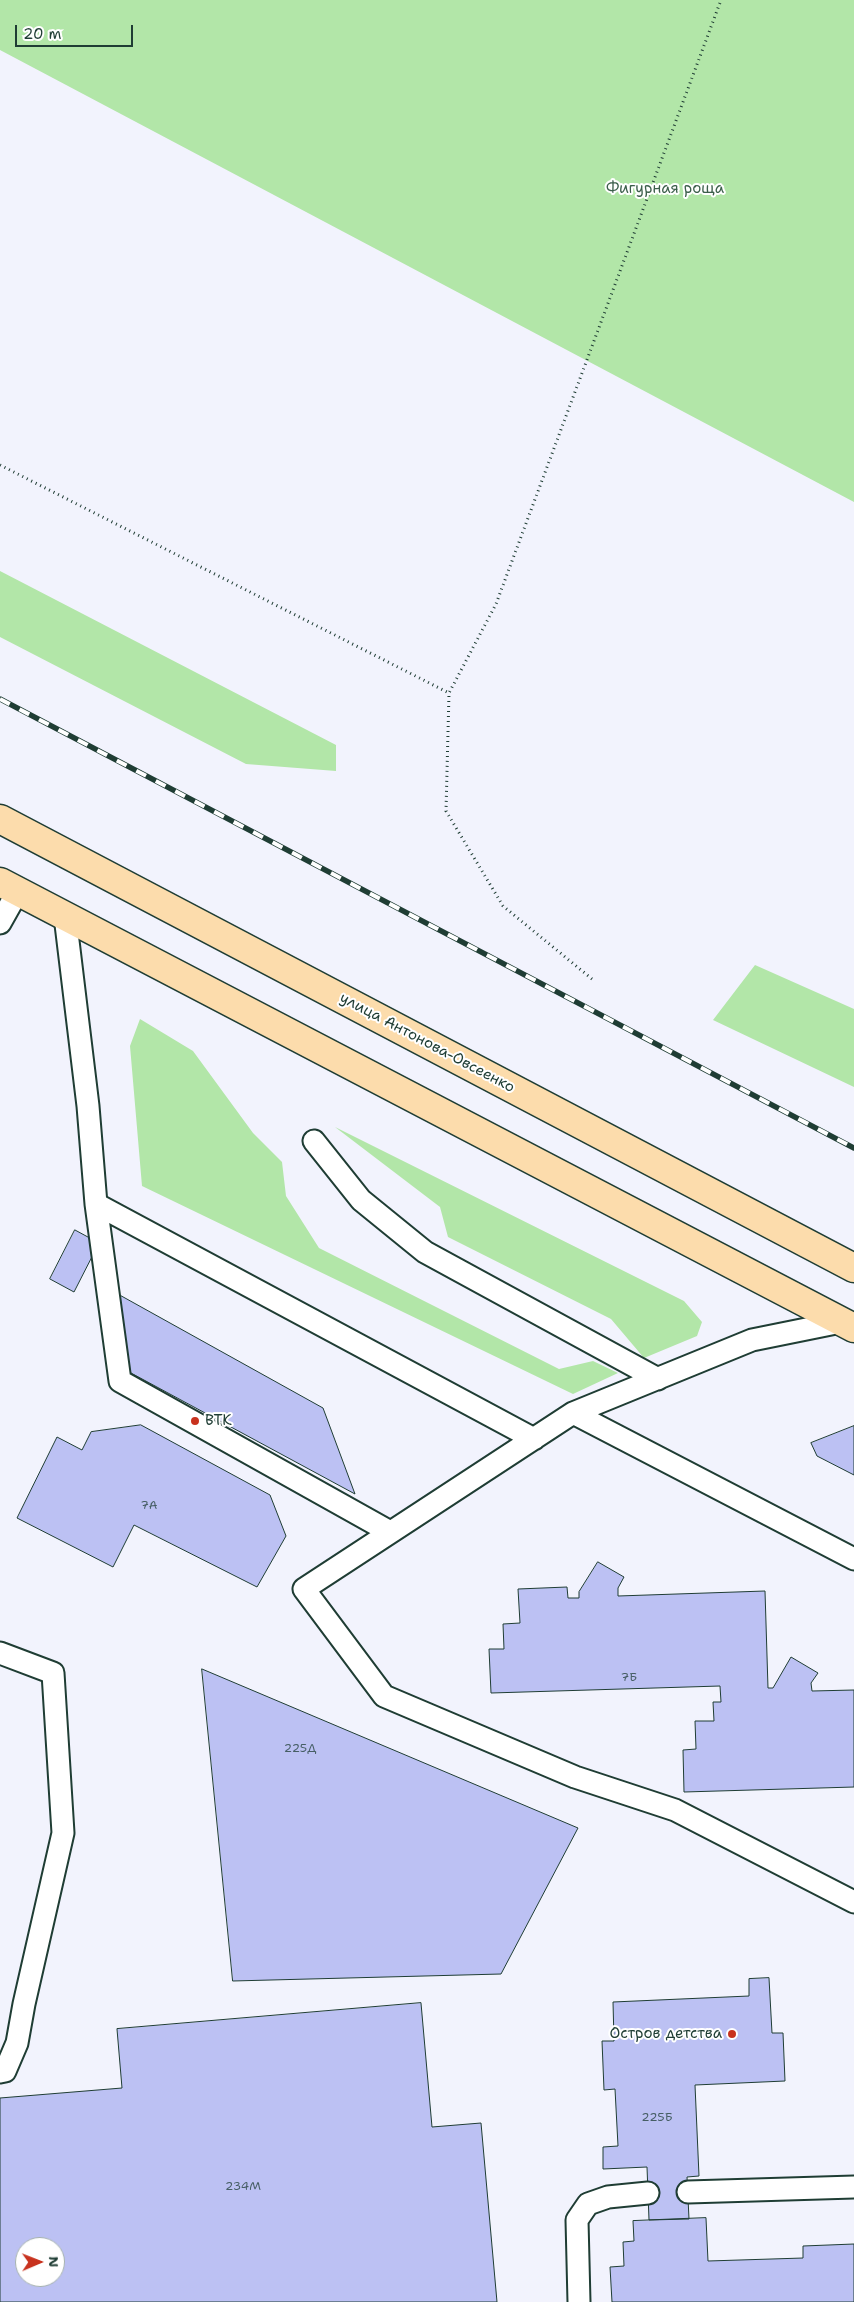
<!DOCTYPE html>
<html>
<head>
<meta charset="utf-8">
<style>
  body { margin:0 }
  #map { position:relative; width:854px; height:2302px; overflow:hidden; background:#f2f3fd; font-family:"Shantell Sans",sans-serif }
  canvas { display:block }
  .north { position:absolute; left:15px; top:2237px; width:50px; height:50px; box-sizing:border-box; background:#fff; border:1px solid #a5b1ae; border-radius:50%; rotate:89deg; font-size:14px; font-weight:700; line-height:20px; text-align:center; color:#1f3d34 }
  .north::after { content:''; display:block; margin:auto; width:18px; height:22px; background:#c8321e; clip-path:polygon(50% 0,100% 100%,50% 72%,0 100%) }
  .scale { position:absolute; left:15px; top:25px; width:118px; height:22px; box-sizing:border-box; border:2px solid #1f3d34; border-top:0; padding-left:6px; font-size:15px; line-height:18px; white-space:nowrap; color:#1f3d34; -webkit-text-stroke:4px #fff; paint-order:stroke }
</style>
</head>
<body>
<div id="map">
<canvas width="854" height="2302"></canvas>
<div class="north">N</div>
<div class="scale">20 m</div>
</div>
<script>
const ctx = document.querySelector('canvas').getContext('2d');
ctx.lineJoin = 'round';
function fillPath(path, color) {
  ctx.fillStyle = color;
  ctx.fill(path, 'evenodd');
}
function strokePath(path, color, width, dash) {
  ctx.strokeStyle = color;
  ctx.lineWidth = width;
  ctx.lineCap = dash ? 'butt' : 'round';
  ctx.setLineDash(dash || []);
  ctx.stroke(path);
}
function label(font, color, halo, rows, align = 'center') {
  ctx.font = font + ' "Shantell Sans",sans-serif';
  ctx.lineWidth = 4;
  ctx.setLineDash([]);
  ctx.textBaseline = 'middle';
  ctx.strokeStyle = halo;
  ctx.fillStyle = color;
  for (const [text, x, y, turn = 0] of rows) {
    ctx.save();
    ctx.translate(x, y);
    ctx.rotate((+turn || 0) * Math.PI / 180);
    ctx.textAlign = isNaN(turn) ? turn : align;
    if (halo) ctx.strokeText(text, 0, 0);
    ctx.fillText(text, 0, 0);
    ctx.restore();
  }
}
fillPath(new Path2D(`
  M0 0H854V502L0 50Z
  M0 571 336 745V771L246 764 0 637Z
  M755 965 854 1009V1087L713 1020Z
  M140 1019 193 1051 253 1133 282 1162 286 1196 319 1248 559 1369 593 1361 618 1373 573 1394 142 1186 130 1046Z
  M335 1127 684 1301 702 1322 697 1336 644 1358 611 1319 448 1237 440 1207Z`), '#b2e6a8');
const building = new Path2D(`
  M75 1230 99 1243 74 1292 50 1279Z
  M107 1288 323 1408 355 1494 131 1373Z
  M141 1425 270 1495 286 1536 257 1587 134 1525 113 1567 17 1518 57 1437 82 1450 91 1432Z
  M854 1426V1475L817 1456 811 1443Z
  M598 1562 624 1577 618 1588V1596L765 1591 768 1688H773L791 1657 818 1673 811 1683 812 1691 854 1690V1787L684 1792 683 1750 696 1749 695 1721H714L713 1702H721L720 1686 491 1693 489 1649H504L503 1624 520 1623 518 1589 567 1587 568 1598H579V1592Z
  M202 1669 578 1828 501 1974 233 1981Z
  M769 1978 772 2033H783L785 2081 695 2085 699 2176 687 2177 689 2219 649 2220 647 2167 603 2169V2147L618 2146 615 2089 604 2090 602 2041H614L613 2002 749 1996V1979Z
  M421 2003 432 2127 481 2123 497 2302H0V2098L122 2088 117 2029ZM25 2247H55V2277H25Z
  M706 2218 708 2261 803 2258V2246L854 2244V2302H612L610 2267 624 2266 623 2242 634 2241 633 2221Z`);
fillPath(building, '#bcc1f3');
strokePath(building, '#1f3d34', 1);
const lane = new Path2D(`
  M65 916 88 1106 96 1204 534 1439
  M0 923 18 891
  M314 1141 361 1200 425 1252 658 1379
  M96 1204 120 1381 390 1532
  M841 1322 752 1340 573 1413 304 1589 384 1696 575 1777 675 1810 854 1902
  M573 1413 854 1559
  M0 1653 53 1673 63 1833 24 2004 17 2043 5 2071 0 2072
  M688 2192 854 2187
  M579 2302 577 2220 588 2204 608 2197 648 2193`);
const highway = new Path2D(`
  M0 819 854 1268
  M0 882 854 1328`);
strokePath(lane, '#1f3d34', 25);
strokePath(highway, '#1f3d34', 31);
strokePath(new Path2D(`
  M0 465 449 693
  M592 979 503 906 446 811 449 693 496 604 721 0`), '#1f3d34', 3, [1, 4]);
strokePath(lane, '#fff', 21);
strokePath(highway, '#fcdcac', 28);
const rail = new Path2D(`
  M0 699 854 1148`);
strokePath(rail, '#1f3d34', 5.5);
strokePath(rail, '#fff', 4, [11]);
for (const [x, y, r, color] of [
  [195,1421,5,"#c8321e"],
  [732,2034,5,"#c8321e"]
]) {
  const dot = new Path2D();
  dot.arc(x, y, r, 0, 2 * Math.PI);
  ctx.fillStyle = color;
  ctx.fill(dot);
  strokePath(dot, '#fff', 2);
}
label('12px', '#465e64', null, [
  ["7А",149,1506],
  ["7Б",629,1678],
  ["225Д",300,1749],
  ["225Б",657,2118],
  ["234М",243,2187]
]);
label('15px', '#3c5f4b', '#fff', [
  ["Фигурная роща",665,189]
]);
label('15px', '#1f3d34', '#fff', [
  ["улица Антонова-Овсеенко",427,1043,28]
]);
label('15px', '#1f3d34', '#fff', [
  ["ВТК",205,1421],
  ["Остров детства",722,2034,"right"]
], 'left');
</script>
</body>
</html>
